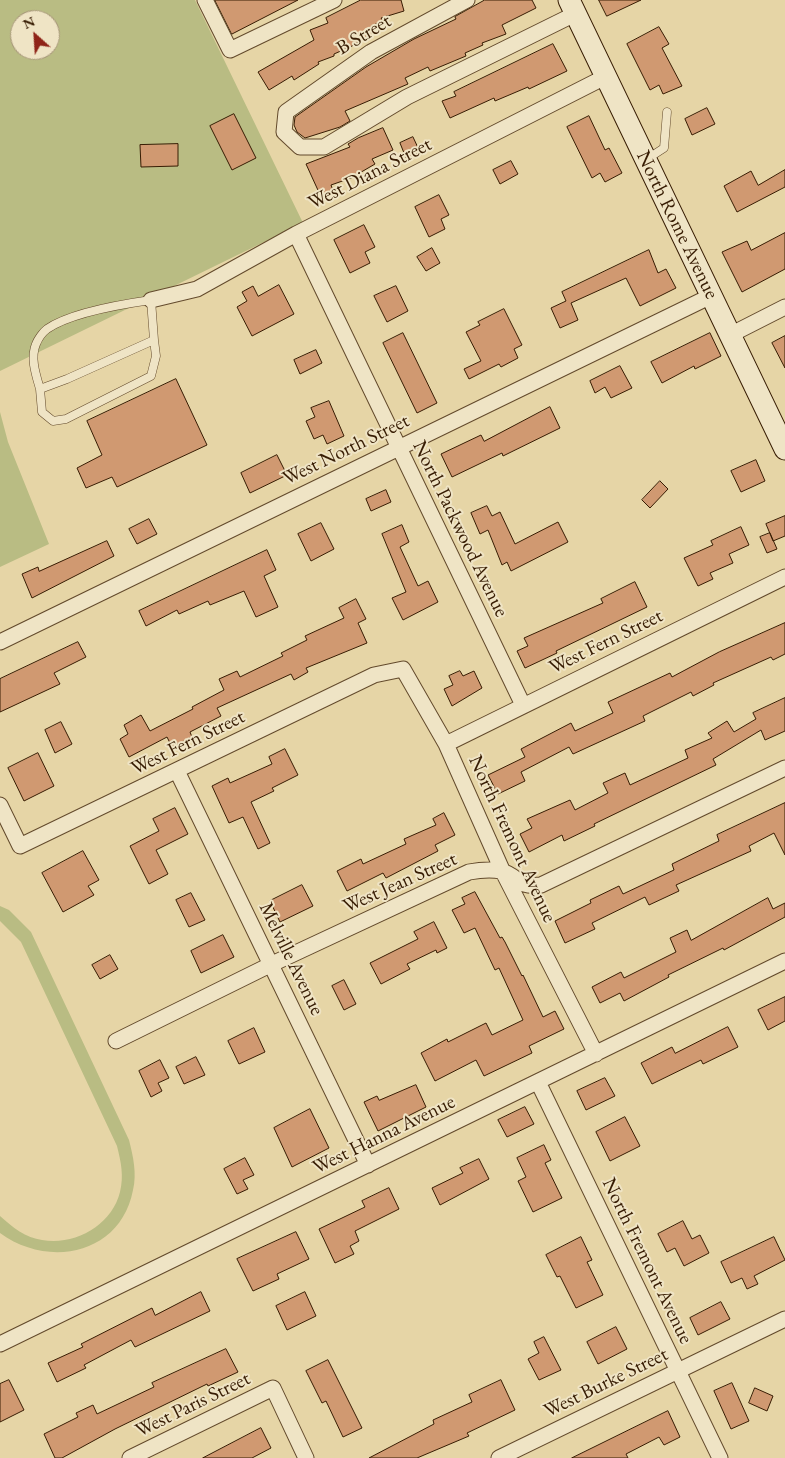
<!DOCTYPE html>
<html>
<head>
<meta charset="utf-8">
<style>
  body { margin:0 }
  #map { position:relative; width:785px; height:1458px; overflow:hidden; background:#e6d5a6; font-family:"EB Garamond",serif }
  canvas { display:block }
  .north { position:absolute; left:10px; top:10px; width:50px; height:50px; box-sizing:border-box; background:#efe4c5; border:1px solid #a59477; border-radius:50%; rotate:334deg; font-size:14px; font-weight:700; line-height:20px; text-align:center; color:#371c03 }
  .north::after { content:''; display:block; margin:auto; width:18px; height:22px; background:#8f2418; clip-path:polygon(50% 0,100% 100%,50% 72%,0 100%) }
</style>
</head>
<body>
<div id="map">
<canvas width="785" height="1458"></canvas>
<div class="north">N</div>
</div>
<script>
const ctx = document.querySelector('canvas').getContext('2d');
ctx.lineJoin = 'round';
function fillPath(path, color) {
  ctx.fillStyle = color;
  ctx.fill(path, 'evenodd');
}
function strokePath(path, color, width, dash) {
  ctx.strokeStyle = color;
  ctx.lineWidth = width;
  ctx.lineCap = dash ? 'butt' : 'round';
  ctx.setLineDash(dash || []);
  ctx.stroke(path);
}
function label(font, color, halo, rows, align = 'center') {
  ctx.font = font + ' "EB Garamond",serif';
  ctx.lineWidth = 4;
  ctx.setLineDash([]);
  ctx.textBaseline = 'middle';
  ctx.strokeStyle = halo;
  ctx.fillStyle = color;
  for (const [text, x, y, turn = 0] of rows) {
    ctx.save();
    ctx.translate(x, y);
    ctx.rotate((+turn || 0) * Math.PI / 180);
    ctx.textAlign = isNaN(turn) ? turn : align;
    if (halo) ctx.strokeText(text, 0, 0);
    ctx.fillText(text, 0, 0);
    ctx.restore();
  }
}
fillPath(new Path2D(`
  M0 0H195L303 223 0 371ZM20 20H50V50H20Z
  M0 412 8 442 49 544 0 567Z
  M0 906 9 910 31 932 129 1140C133 1156 137 1173 133 1190 121 1254 49 1269 0 1233V1216C12 1227 26 1238 42 1240 75 1246 112 1225 120 1192 124 1176 121 1162 117 1146L21 942 0 921Z`), '#b9bc83');
const building = new Path2D(`
  M215 0H298L232 34Z
  M361 0H401L404 11 381 18 383 21 371 26 374 32 352 46 334 54V56L318 62 319 64 294 80 292 76 269 90 258 72 314 40 310 30 328 23 326 18Z
  M485 0H532L536 8 502 25 506 34 482 43 483 45 465 53 466 56 430 71 428 67 405 78 408 84 345 111 350 121 340 127 305 138 297 132 294 125 295 117 366 67 414 39 456 19 455 17Z
  M599 0H641L607 16Z
  M659 27 669 44 662 48 682 86 663 94 659 85 650 90 627 44Z
  M553 44 567 71 529 89 528 87 495 101 494 98 450 118 442 101 456 96 454 92Z
  M707 108 715 124 692 135 685 119Z
  M234 114 256 158 232 170 210 126Z
  M589 116 605 150 609 148 622 173 605 182 600 173 592 178 567 127Z
  M383 128 393 150 372 159 375 164 351 178 331 185 334 193 322 199 306 164 350 147 348 144 358 138Z
  M413 137 420 152 406 158 400 143Z
  M178 144V166L141 167 140 145Z
  M511 161 518 174 500 184 493 170Z
  M785 170V187L737 212 724 186 751 171 758 185Z
  M439 195 449 215 441 219 445 229 429 237 415 207Z
  M364 225 375 247 365 252 370 263 350 273 334 240Z
  M785 233V269L742 292 722 252 747 241 751 250Z
  M432 248 440 263 426 271 417 257Z
  M649 250 658 273 666 269 676 288 640 306 626 278 571 303 578 320 560 328 551 308 566 301 562 292Z
  M279 285 294 314 252 336 237 307 247 301 242 292 253 286 258 296Z
  M396 286 408 311 387 322 374 296Z
  M504 309 522 345 514 349 518 358 501 367 499 364 469 379 464 369 481 361 466 332 480 325 478 322Z
  M403 333 437 403 417 413 383 343Z
  M710 333 721 356 695 369 694 366 662 383 651 362Z
  M785 336V368L772 343Z
  M316 350 322 363 300 374 294 360Z
  M620 366 632 388 611 398 605 387 595 393 590 381Z
  M176 379 207 445 117 487 112 477 86 488 77 468 102 455 87 421Z
  M329 401 344 436 327 444 323 435 314 439 306 421 315 417 311 408Z
  M550 407 560 428 503 456 502 453 452 477 441 454 481 435 484 441Z
  M277 455 287 475 250 493 241 473Z
  M756 460 765 481 741 492 731 471Z
  M660 481 668 489 650 508 642 500Z
  M386 490 391 502 371 511 366 499Z
  M487 506 492 516 500 512 515 544 558 522 568 542 511 571 507 562 502 565 488 530 480 534 471 513Z
  M785 516V536L773 541 766 524Z
  M149 519 157 534 137 544 129 529Z
  M321 523 334 549 311 561 298 534Z
  M402 525 409 542 400 547 418 586 428 581 438 602 403 620 392 598 406 592 382 534Z
  M741 527 749 545 729 554 733 563 710 573 713 579 698 586 684 558 713 545 711 541Z
  M770 533 777 549 767 553 760 537Z
  M107 541 114 556 32 598 22 574 38 567 39 571Z
  M267 550 276 570 264 576 278 607 256 617 244 591 210 605 208 601 179 614 177 610 146 626 139 611Z
  M635 582 647 607 556 651 557 653 525 668 517 651 528 646 524 638 603 603 601 599Z
  M356 599 366 619 358 623 367 643 306 668 308 672 294 680 291 674 217 708 221 716 190 732 192 737 172 747 167 737 129 757 120 739 128 734 124 725 141 715 150 731 193 709 192 707 224 690 219 679 237 671 240 677 283 656 281 653 307 640 305 636 344 618 339 608Z
  M785 623V654L773 660 771 657 713 683 714 685 693 696 691 692 643 716 645 721 573 754 569 747 521 772 525 781 498 794 488 775 525 757 521 749 571 723 575 731 613 713 608 702 670 673 672 677 719 652Z
  M78 642 86 657 54 673 60 684 0 712V679Z
  M460 671 463 676 474 671 482 688 452 706 444 689 453 685 449 676Z
  M785 698V731L765 740 761 730 713 759 716 765 594 824 595 826 564 841 562 835 529 852 520 834 532 828 527 819 570 800 575 810 608 793 603 783 625 773 630 785 688 758 685 750 712 738 708 733 727 721 734 732 756 719 753 713Z
  M61 722 72 744 55 753 45 730Z
  M285 749 298 775 272 788 274 791 251 802 270 843 258 849 243 817 229 823 212 786 228 778 230 783 272 764 269 757Z
  M38 753 54 786 24 801 8 768Z
  M785 803V855L774 833 749 846 751 851 676 885 679 891 649 905 645 897 592 923 595 929 565 943 555 921 591 903 590 900 619 886 623 894 674 870 672 864 719 841 717 835Z
  M175 808 188 834 156 850 168 874 149 884 130 846 159 831 153 819Z
  M444 813 455 835 435 845 438 851 386 878 383 873 347 891 337 871 361 859 363 864 406 844 404 839 436 825 433 819Z
  M83 851 99 880 88 886 94 895 63 912 42 873Z
  M302 885 313 906 280 922 270 901Z
  M475 892 500 938 502 937 505 942 522 976 523 975 543 1017 555 1011 564 1029 529 1046 532 1053 484 1076 476 1060 435 1081 421 1053 447 1039 448 1042 486 1023 492 1035 523 1020 499 968 495 970 475 928 464 933 452 910 465 904 462 898Z
  M191 893 205 920 189 927 176 900Z
  M768 898 773 909 785 903V917L724 950 723 948 668 975 669 977 624 1001 620 993 600 1003 592 987 621 972 624 978 676 952 670 938 687 930 691 940Z
  M434 922 447 948 437 953 436 950 407 964 410 969 381 984 370 963 418 939 414 932Z
  M223 935 234 957 201 973 191 951Z
  M110 955 118 969 100 979 92 965Z
  M344 980 356 1004 344 1010 332 986Z
  M785 997V1021L768 1030 758 1010Z
  M728 1027 738 1047 703 1064 701 1060 652 1084 641 1063 672 1047 675 1053Z
  M254 1028 265 1052 239 1064 228 1041Z
  M196 1057 205 1075 184 1084 176 1067Z
  M160 1060 169 1078 158 1083 162 1091 151 1097 139 1071Z
  M605 1078 615 1096 586 1110 577 1091Z
  M416 1085 426 1107 378 1131 364 1102 377 1096 379 1100Z
  M525 1107 534 1124 507 1137 498 1120Z
  M310 1109 329 1148 292 1167 274 1128Z
  M625 1117 640 1146 610 1161 596 1132Z
  M544 1145 551 1160 545 1163 562 1198 533 1212 518 1181 526 1177 517 1158Z
  M245 1158 254 1175 243 1180 248 1189 237 1194 224 1169Z
  M479 1159 489 1179 440 1205 432 1188 463 1173 460 1168Z
  M389 1188 399 1209 355 1231 359 1241 350 1246 354 1254 335 1263 319 1229 365 1207 362 1201Z
  M683 1221 692 1239 700 1235 709 1253 684 1266 675 1248 667 1252 658 1234Z
  M296 1232 309 1259 277 1274 279 1279 253 1291 237 1259Z
  M581 1237 592 1260 587 1262 603 1295 576 1308 560 1276 557 1277 546 1255Z
  M774 1237 785 1260 754 1276 758 1284 747 1289 742 1278 731 1283 721 1262Z
  M201 1292 210 1311 135 1347 131 1340 84 1365 86 1368 57 1382 48 1363 83 1347 81 1344 152 1308 155 1315Z
  M305 1292 316 1316 287 1330 276 1306Z
  M721 1302 730 1319 698 1335 690 1318Z
  M616 1327 627 1349 598 1364 587 1342Z
  M544 1337 561 1370 539 1380 528 1359 539 1353 534 1342Z
  M226 1349 238 1372 208 1386 207 1384 115 1429 62 1458H55L44 1434 78 1417 76 1413 93 1405 97 1414 154 1387 152 1383Z
  M328 1360 362 1428 343 1437 326 1401 322 1403 306 1371Z
  M9 1380 24 1410 0 1422V1384Z
  M501 1380 515 1410 467 1433 469 1436 417 1458H369L434 1424 433 1420 472 1402 469 1395Z
  M732 1383 749 1421 731 1429 714 1391Z
  M755 1388 773 1396 767 1411 749 1403Z
  M668 1411 680 1437 664 1445 659 1437 626 1454 628 1458H572Z
  M261 1428 271 1448 252 1458H203Z`);
fillPath(building, '#d09971');
strokePath(building, '#371c03', 1);
const lane = new Path2D(`
  M647 159 664 148 667 112
  M151 300 154 340 67 379 40 389C36 375 30 358 36 344 38 339 43 332 47 329 70 313 123 304 151 300Z
  M40 389 42 412 53 421 66 419 151 376 156 356 154 340`);
const street = new Path2D(`
  M205 0 230 50 334 0
  M467 0 371 52 286 112 284 132 300 147H324L407 97 575 14
  M296 234 523 705
  M151 300 197 289 296 234 605 77
  M730 335 785 307
  M0 642 711 296
  M446 744 785 577
  M177 771 368 1165
  M0 805 20 846 374 675 403 669 446 744 503 872 596 1054
  M116 1041 272 964 469 872C480 870 490 869 501 871 520 876 515 888 541 885L785 768
  M538 1082 720 1458
  M0 1344 785 961
  M130 1458 273 1388 306 1458
  M499 1458 785 1319`);
const secondary = new Path2D(`
  M569 0 785 449`);
strokePath(lane, '#634a2c', 9);
strokePath(street, '#634a2c', 17);
strokePath(secondary, '#371c03', 23);
strokePath(lane, '#efe4c5', 8);
strokePath(street, '#efe4c5', 15);
strokePath(secondary, '#efe4c5', 21);
label('20px', '#371c03', '#efe4c5', [
  ["B Street",364,35,-31],
  ["West Diana Street",370,174,-27],
  ["North Rome Avenue",677,225,64],
  ["West North Street",346,450,-26],
  ["North Packwood Avenue",460,529,64],
  ["West Fern Street",606,642,-26],
  ["West Fern Street",188,743,-26],
  ["North Fremont Avenue",512,839,65],
  ["West Jean Street",400,883,-24],
  ["Melville Avenue",291,959,64],
  ["West Hanna Avenue",384,1135,-26],
  ["North Fremont Avenue",647,1261,64],
  ["West Burke Street",606,1383,-26],
  ["West Paris Street",193,1405,-26]
]);
</script>
</body>
</html>
